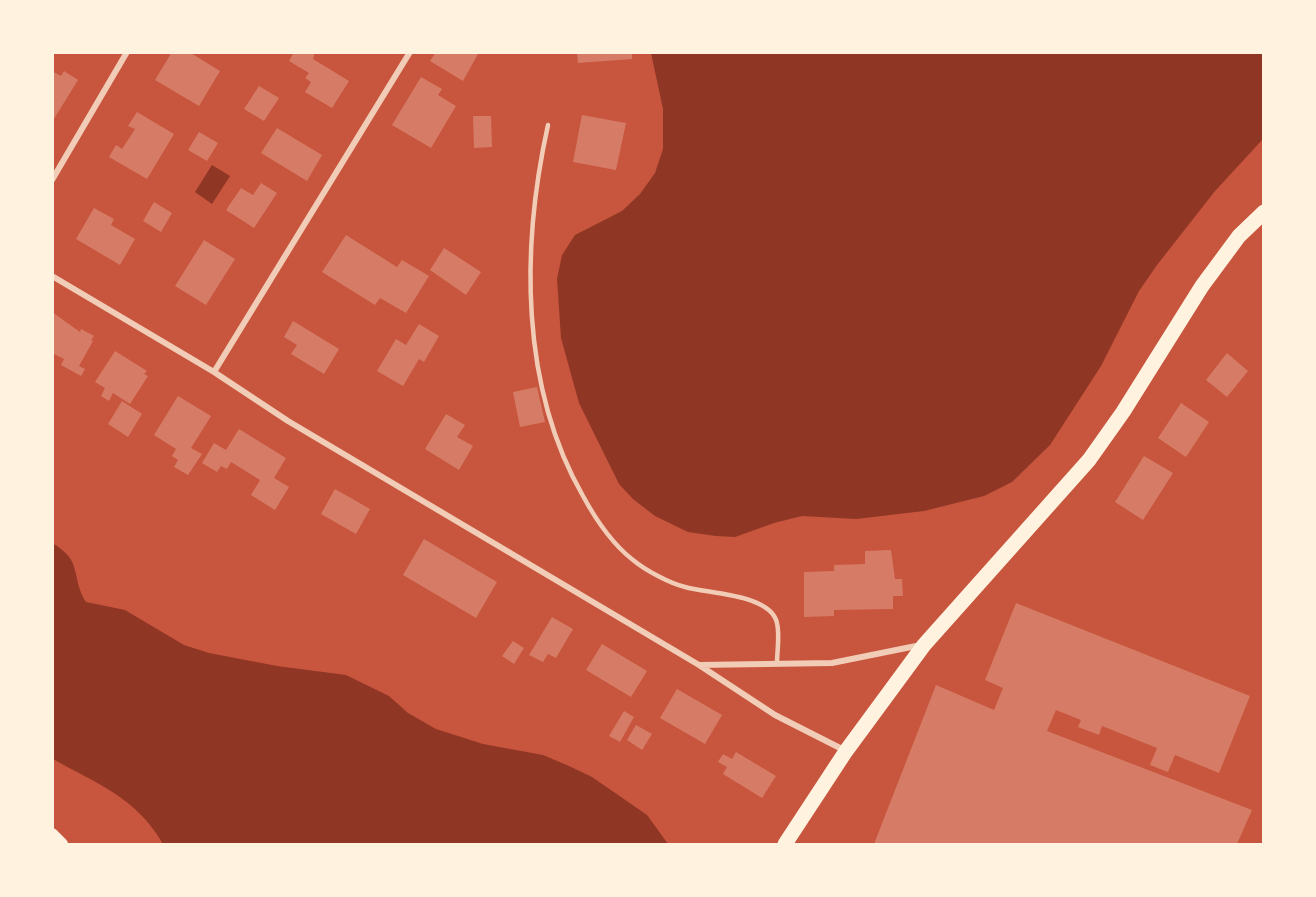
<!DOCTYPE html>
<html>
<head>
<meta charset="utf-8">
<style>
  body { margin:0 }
  #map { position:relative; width:1316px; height:897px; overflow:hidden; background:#c8553d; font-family:"Nunito Sans",sans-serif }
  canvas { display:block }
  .frame { position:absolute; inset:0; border:54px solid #fff3e0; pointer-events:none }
</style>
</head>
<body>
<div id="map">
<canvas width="1316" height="897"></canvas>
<div class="frame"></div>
</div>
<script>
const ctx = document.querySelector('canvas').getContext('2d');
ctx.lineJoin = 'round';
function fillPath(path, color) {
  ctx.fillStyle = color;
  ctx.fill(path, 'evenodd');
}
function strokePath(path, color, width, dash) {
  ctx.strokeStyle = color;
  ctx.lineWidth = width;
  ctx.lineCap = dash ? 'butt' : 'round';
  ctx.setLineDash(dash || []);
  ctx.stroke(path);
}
fillPath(new Path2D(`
  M651 53H1263V139L1215 191 1157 265 1139 291 1101 366 1050 445 1012 482 984 496 924 511 856 519 802 516 774 523 735 537 716 536 688 532 655 516 633 499 619 484 579 403 561 338 557 279 562 255 575 235 622 211 640 194 655 173 663 149V109Z
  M212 165 230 176 212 204 195 192Z
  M52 543C84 561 70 577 86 602L125 610 184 645 209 653 277 666 346 675 389 696 408 713 436 729 483 744 543 755 569 766 592 777 647 815 668 844H163C136 797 97 784 53 759Z`), '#8f3625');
fillPath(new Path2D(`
  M172 52H189L220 71 199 106 155 80Z
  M294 52H315L313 59 349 81 332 108 305 92 311 82 305 78 309 73 289 61Z
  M436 52H479L463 81 430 61Z
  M577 52H632V59L578 63Z
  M52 71 61 76 64 71 78 80 52 122Z
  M421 77 442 89 438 95 456 106 431 148 392 125Z
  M259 86 279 98 264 121 244 109Z
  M137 112 174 134 147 179 109 157 116 145 122 149 135 129 128 126Z
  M582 115 626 123 616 170 573 162Z
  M473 116H491L492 147 474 148Z
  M277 128 322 155 307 181 261 153Z
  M199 132 218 143 207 161 188 150Z
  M261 183 277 193 254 228 226 210 241 188 253 195Z
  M154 202 172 213 161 232 143 221Z
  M94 208 114 219 111 225 135 239 120 265 76 239Z
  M346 235 397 267 402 260 429 276 406 313 380 298 375 305 322 272Z
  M204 240 235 259 206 305 175 286Z
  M444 248 481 272 466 295 430 270Z
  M52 312 80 332 81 329 94 336 91 340 93 341 79 366 85 369 81 376 61 365 64 359 54 354 52 357Z
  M293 321 339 349 324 374 291 354 297 345 284 337Z
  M419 324 439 336 424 362 419 359 403 386 377 371 396 339 406 345Z
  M115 351 147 371 144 374 148 376 130 404 113 393 109 401 101 396 105 388 95 382Z
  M1227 353 1248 371 1227 397 1206 380Z
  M537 387 545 422 520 427 513 392Z
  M178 396 211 416 191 448 202 454 188 475 174 467 178 460 172 456 176 449 154 435Z
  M122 401 142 414 128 437 108 424Z
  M1181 403 1209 422 1186 457 1158 438Z
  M446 414 465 425 457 437 473 446 459 470 425 449Z
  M239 429 286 458 274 478 289 487 275 510 251 495 260 480 231 462 227 469 221 466 217 472 202 463 214 443 226 450Z
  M1144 456 1173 473 1143 520 1115 502Z
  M335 489 370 509 356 534 321 514Z
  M424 539 497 582 476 618 403 575Z
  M891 550 895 579H902L903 596H893V609L834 610V616L804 617V572L834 571V565L865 564V551Z
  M1016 603 1250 696 1219 773 1175 755 1168 772 1150 765 1157 748 1102 726 1099 735 1078 727 1081 720 1056 710 1047 731 1252 810 1237 844H874L936 685 994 710 1003 688 985 680Z
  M552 617 573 629 556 658 548 654 543 662 529 655Z
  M513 641 524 648 514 664 502 656Z
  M602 644 647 671 631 697 586 670Z
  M677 689 722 715 705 744 660 718Z
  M624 711 634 717 620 742 609 736Z
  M636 725 652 734 642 750 627 740Z
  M736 752 776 776 762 798 723 774 727 767 718 762 723 754 732 759Z`), '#d67c66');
strokePath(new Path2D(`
  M548 125C521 247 520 386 583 496 596 520 611 543 633 560 645 570 669 583 685 587 709 594 771 594 777 623 780 635 777 651 777 664`), '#f1ccb7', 4.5);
strokePath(new Path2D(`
  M52 180 127 52
  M52 276 214 372 288 421 699 665 775 715 844 750
  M214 372 410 52
  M699 665 832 663 921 645`), '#f1ccb7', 6);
strokePath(new Path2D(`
  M52 834 62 844`), '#fff3e0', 12);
strokePath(new Path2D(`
  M785 844 846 751 924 645 1089 460 1123 412 1202 286 1239 236 1264 212`), '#fff3e0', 15);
</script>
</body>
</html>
